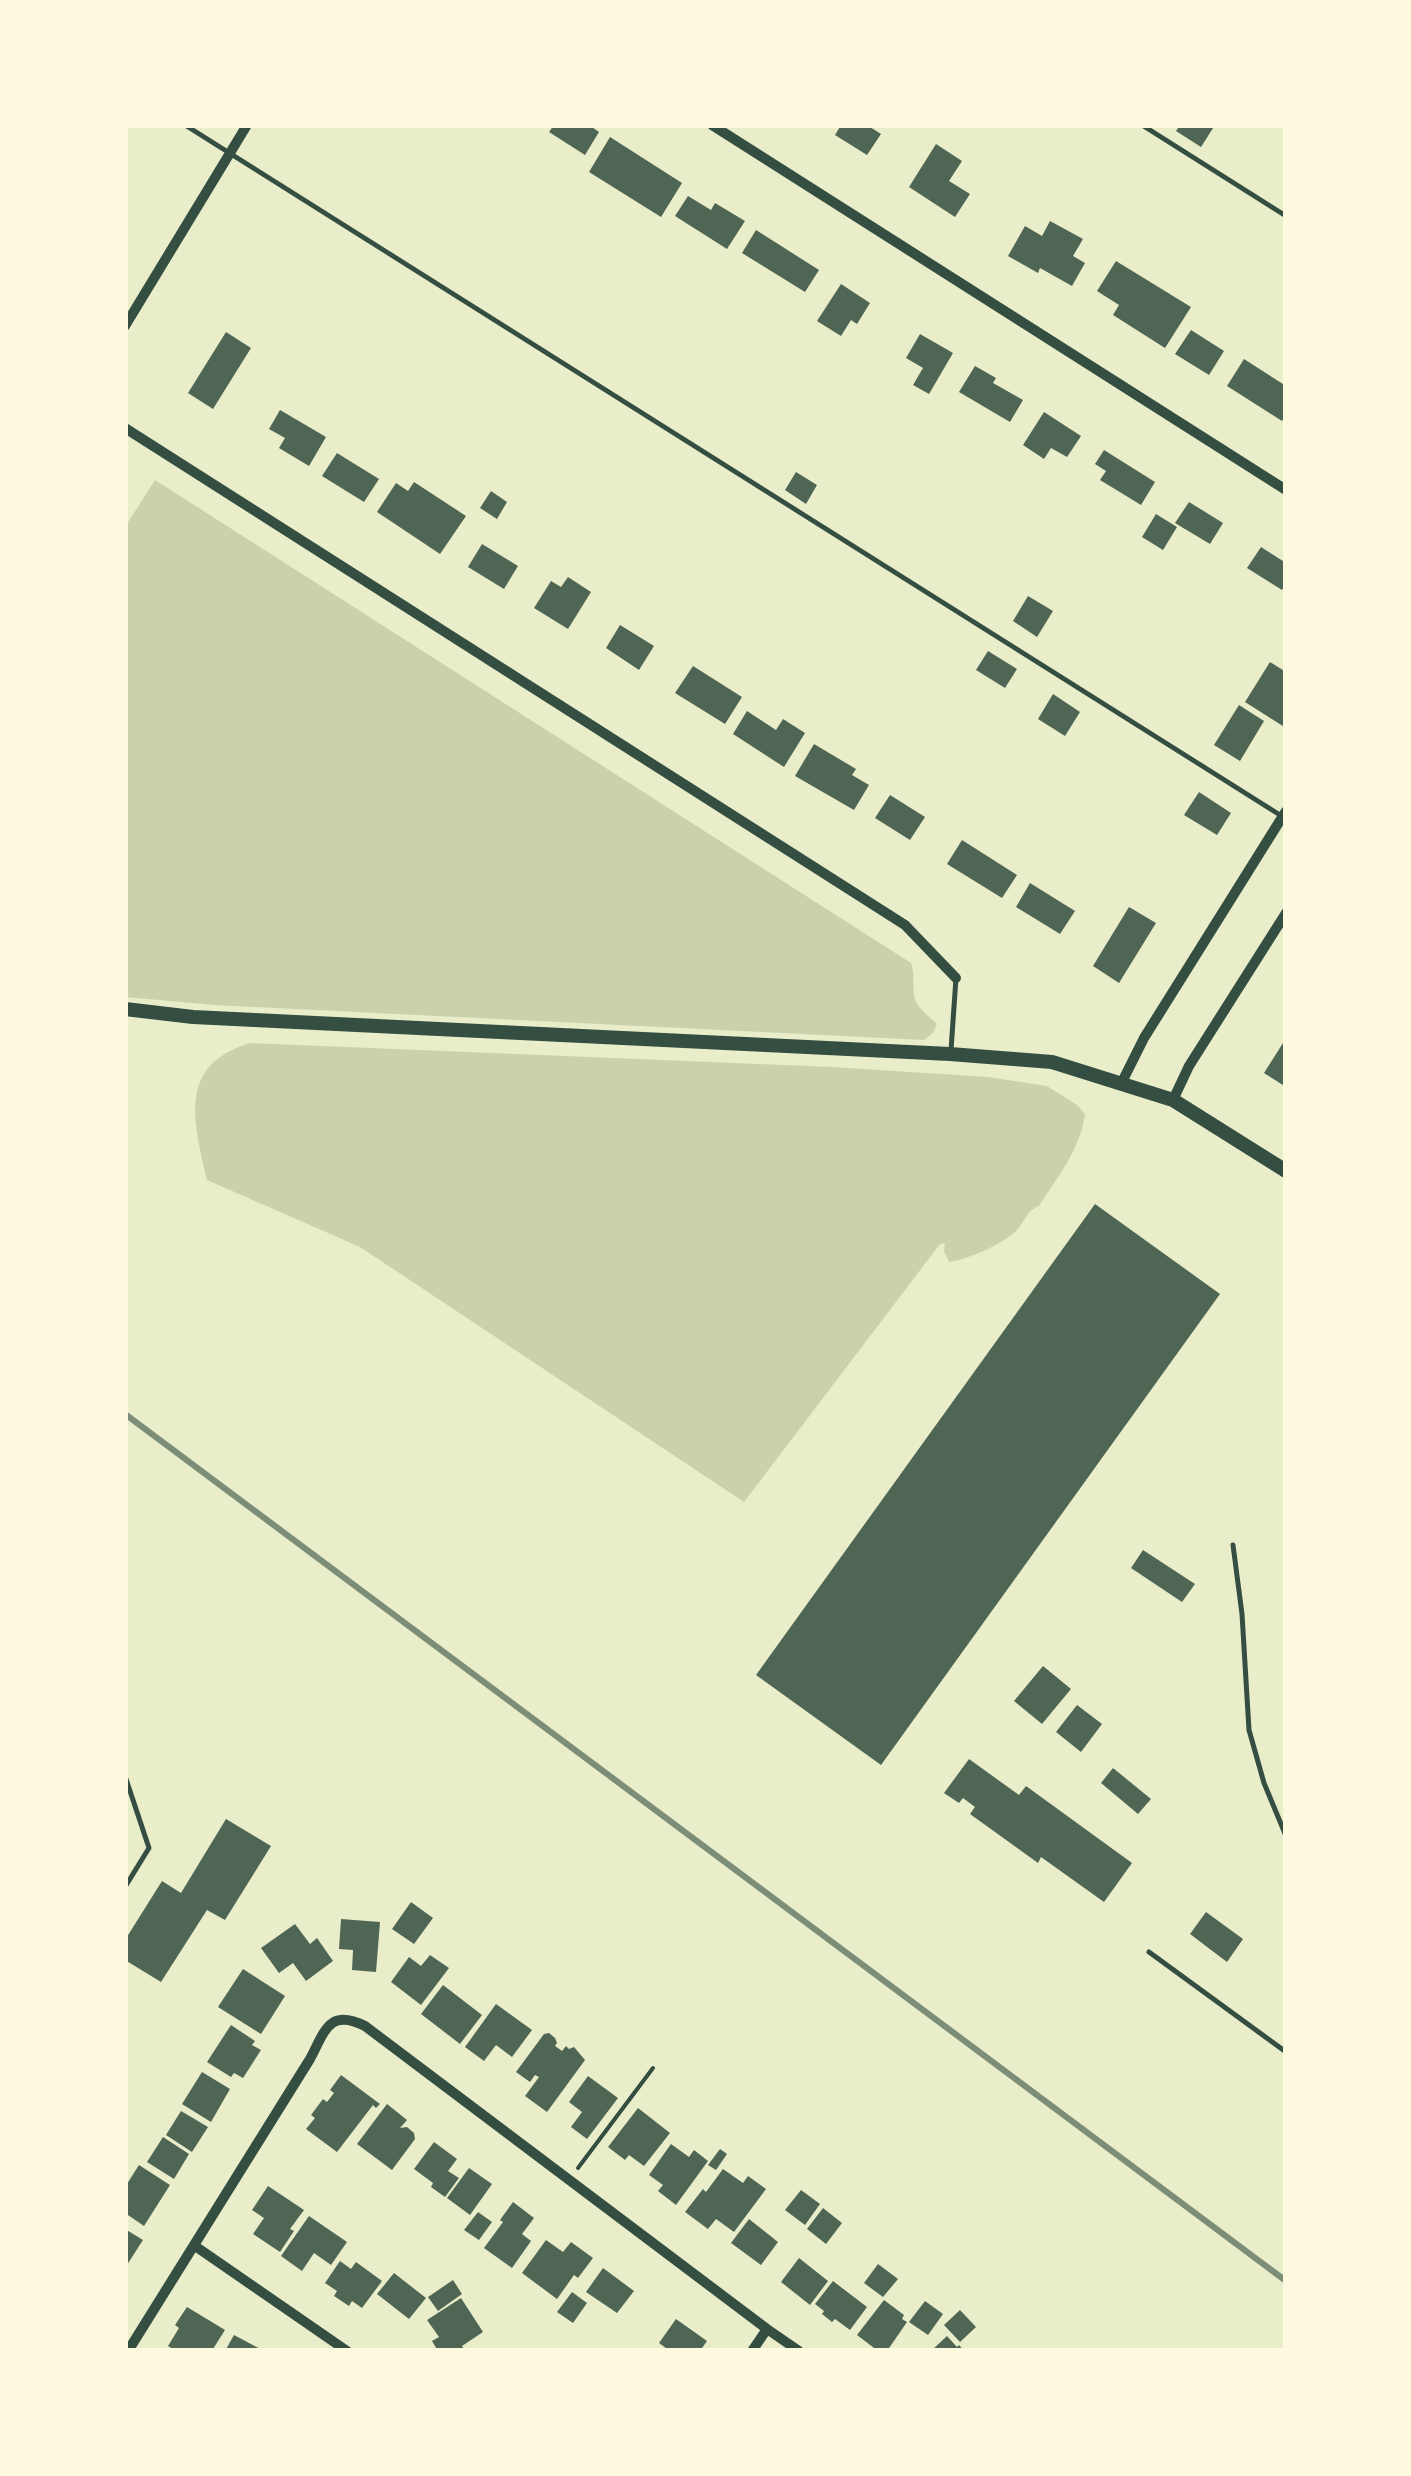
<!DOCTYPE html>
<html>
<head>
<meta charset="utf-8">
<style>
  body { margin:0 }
  #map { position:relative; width:1411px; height:2476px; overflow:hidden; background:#e9edc9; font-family:"Varela Round",sans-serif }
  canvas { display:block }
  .frame { position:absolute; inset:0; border:128px solid #fefae0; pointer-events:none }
</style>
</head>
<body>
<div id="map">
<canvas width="1411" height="2476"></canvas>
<div class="frame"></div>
</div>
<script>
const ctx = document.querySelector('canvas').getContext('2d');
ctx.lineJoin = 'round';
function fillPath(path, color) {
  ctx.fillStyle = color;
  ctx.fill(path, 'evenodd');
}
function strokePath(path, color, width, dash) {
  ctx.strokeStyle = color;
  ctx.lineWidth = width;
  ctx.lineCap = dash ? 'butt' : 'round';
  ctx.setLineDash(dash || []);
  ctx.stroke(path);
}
fillPath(new Path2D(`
  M155 480 911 963C916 976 910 993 918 1005 922 1012 931 1018 937 1024L933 1033 924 1040 214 1005 125 997V527Z
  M249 1043 832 1067 988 1077 1047 1086 1077 1105 1085 1114C1081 1148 1057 1178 1039 1206 1027 1210 1025 1221 1017 1230 1005 1243 967 1260 949 1262L944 1251 945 1243 940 1244 744 1502 360 1247 207 1180C199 1141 180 1086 219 1058 228 1051 239 1047 249 1043Z`), '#cad2ad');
fillPath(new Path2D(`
  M554 125H589L599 132 585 155 549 132Z
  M841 125H867L881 134 867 155 835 135Z
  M1180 125H1215L1201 147 1176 131Z
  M610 137 682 183 661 217 589 172Z
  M936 144 962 161 949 181 970 194 955 217 909 187Z
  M688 196 711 210 715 203 745 221 727 249 675 216Z
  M1050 221 1083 239 1073 256 1085 263 1072 286 1040 268 1038 273 1008 256 1025 226 1042 236Z
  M756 230 819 270 805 292 742 253Z
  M1116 261 1191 307 1165 348 1113 315 1119 305 1097 291Z
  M841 284 870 303 857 324 851 320 841 336 817 321Z
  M1191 330 1224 351 1209 375 1175 354Z
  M226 332 251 348 213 409 188 393Z
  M920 334 953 353 929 394 913 385 923 368 906 358Z
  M1244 359 1286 386V414L1282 421 1227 386Z
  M975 366 996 378 993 383 1023 400 1010 422 959 392Z
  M280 410 326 437 309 466 279 448 285 438 269 429Z
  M1044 412 1081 436 1067 457 1051 448 1044 459 1023 445Z
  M1104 450 1155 482 1141 505 1100 480 1106 471 1095 464Z
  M337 453 379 479 364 502 322 476Z
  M796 472 817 485 806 504 785 490Z
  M414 482 466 516 440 554 377 512 396 483 408 491Z
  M491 491 507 502 497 519 480 508Z
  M1189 502 1223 523 1210 544 1175 523Z
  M1156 514 1177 527 1163 550 1142 537Z
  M482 544 518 566 504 589 468 567Z
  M1261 547 1286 563V583L1282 590 1247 568Z
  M568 577 591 592 568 629 534 608 551 581 561 587Z
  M1028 596 1053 611 1037 637 1013 621Z
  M620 625 654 646 639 670 606 648Z
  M988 651 1017 669 1005 688 976 670Z
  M1270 662 1286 672V728L1245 702Z
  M693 666 742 697 725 724 675 693Z
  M1053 694 1080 712 1065 736 1038 719Z
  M1239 705 1264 721 1240 761 1214 745Z
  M747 711 776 730 783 719 805 733 784 767 733 734Z
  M814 744 856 769 852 775 869 785 854 810 795 776Z
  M1199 792 1231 813 1217 835 1184 815Z
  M890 795 925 817 910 840 875 818Z
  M962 840 1017 875 1002 898 947 864Z
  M1030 883 1075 911 1060 934 1016 907Z
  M1129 907 1156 923 1119 983 1093 966Z
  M1283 1043 1286 1045V1087L1264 1073Z
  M1095 1204 1220 1294 881 1765 756 1675Z
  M1143 1550 1195 1584 1182 1602 1131 1568Z
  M1043 1666 1071 1689 1042 1724 1014 1701Z
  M1077 1705 1102 1724 1081 1752 1056 1732Z
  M969 1759 1019 1795 1026 1786 1132 1863 1104 1902 1041 1857 1038 1863 970 1814 975 1807 963 1798 959 1803 944 1793Z
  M1113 1768 1151 1799 1138 1814 1101 1783Z
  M226 1819 271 1846 225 1920 207 1910 161 1982 125 1960V1940L162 1881 181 1893Z
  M411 1902 433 1918 414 1944 392 1929Z
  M1206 1912 1243 1939 1227 1962 1190 1934Z
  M341 1919 380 1922 376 1972 352 1970 353 1950 339 1949Z
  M295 1924 310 1944 317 1938 333 1961 306 1981 293 1963 279 1973 261 1948Z
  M430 1955 449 1968 421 2005 391 1982 409 1957 421 1966Z
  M243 1969 285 1996 261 2034 218 2007Z
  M443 1985 482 2015 460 2044 421 2014Z
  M496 2004 532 2030 512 2057 496 2045 484 2061 465 2047Z
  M231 2025 255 2041 252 2045 261 2050 243 2078 234 2073 231 2077 207 2062Z
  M549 2033 555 2038 557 2043 555 2046 562 2051 566 2046 569 2049 574 2047 585 2060 547 2112 525 2096 539 2077 535 2075 530 2082 516 2072 544 2034Z
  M202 2072 230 2089 211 2122 182 2104Z
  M341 2075 380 2104 376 2108 373 2105 337 2152 306 2129 315 2118 311 2115 323 2099 327 2102 334 2093 330 2090Z
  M588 2076 618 2098 587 2139 571 2127 582 2112 569 2102Z
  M387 2104 407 2120 400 2128 407 2127 414 2133 415 2139 392 2170 357 2144Z
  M638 2108 670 2133 644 2166 629 2155 625 2160 608 2147Z
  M181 2111 208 2127 192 2152 166 2135Z
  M163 2137 189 2154 174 2179 147 2162Z
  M434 2142 457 2159 448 2171 459 2178 445 2197 431 2187 433 2183 414 2169Z
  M671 2144 689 2157 694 2150 708 2161 676 2205 658 2191 663 2185 649 2175Z
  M720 2149 727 2154 716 2170 708 2165Z
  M139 2165 170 2185 144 2226 125 2213V2187Z
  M469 2168 492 2184 470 2215 447 2198Z
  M723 2169 743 2183 748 2176 766 2189 734 2232 716 2219 708 2229 685 2212 703 2189 706 2192Z
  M268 2186 304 2210 290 2229 294 2231 280 2252 253 2234 264 2218 252 2210Z
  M801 2190 820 2204 805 2225 785 2210Z
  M513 2202 534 2218 522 2234 531 2241 512 2268 484 2248 503 2222 500 2220Z
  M823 2208 842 2223 826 2244 807 2229Z
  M478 2212 492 2222 479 2240 464 2230Z
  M309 2216 347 2242 331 2265 314 2253 302 2271 281 2256Z
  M749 2219 778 2242 761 2265 731 2243Z
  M125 2229 143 2240 125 2268Z
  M546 2240 563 2252 571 2242 593 2258 578 2278 574 2275 557 2299 522 2273Z
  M799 2258 828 2281 810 2305 781 2282Z
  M340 2261 351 2269 356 2262 382 2281 362 2308 352 2301 349 2306 334 2296 337 2291 325 2283Z
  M878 2264 898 2279 883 2297 864 2283Z
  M603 2268 634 2291 617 2313 586 2292Z
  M394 2273 426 2298 409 2319 377 2294Z
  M453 2280 462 2294 438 2311 428 2297Z
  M833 2281 867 2307 850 2330 835 2319 832 2322 822 2314 824 2311 815 2304Z
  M572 2292 587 2303 573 2323 557 2312Z
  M461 2298 483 2332 462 2346 464 2349 462 2351H438L432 2341 439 2337 427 2320Z
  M884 2300 904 2315 902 2319 907 2322 887 2351H878L857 2335Z
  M925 2301 943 2314 928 2335 909 2322Z
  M187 2307 225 2330 213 2349 217 2351H176L168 2346 179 2328 175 2325Z
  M960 2310 976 2327 960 2342 944 2325Z
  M676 2319 707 2341 700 2351H670L659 2343Z
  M234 2335 264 2351H225Z
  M947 2336 957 2347 959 2345 964 2351H931Z`), '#4f6655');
strokePath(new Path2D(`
  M578 2168 653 2068`), '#344e41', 4);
strokePath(new Path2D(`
  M185 125 1280 815
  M1142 125 1286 216
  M951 1050 956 978
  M1233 1545 1242 1614 1249 1730 1264 1783 1286 1836
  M125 1776 149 1848 125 1887
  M1149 1952 1286 2052`), '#344e41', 5);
strokePath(new Path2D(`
  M712 125 1286 490
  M125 326 247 125
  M125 428 905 925 956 978
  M1122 1082 1144 1038 1286 811
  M1173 1100 1189 1066 1286 913
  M195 2246 347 2351
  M767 2329 799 2351
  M128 2351 310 2059C325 2031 329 2008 365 2026L767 2329 752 2351`), '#344e41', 10);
strokePath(new Path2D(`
  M125 1009 193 1017 950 1054 1052 1062 1173 1100 1286 1171`), '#344e41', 14);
strokePath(new Path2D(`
  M125 1414 1286 2281`), '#7c8e77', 6);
</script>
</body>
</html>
